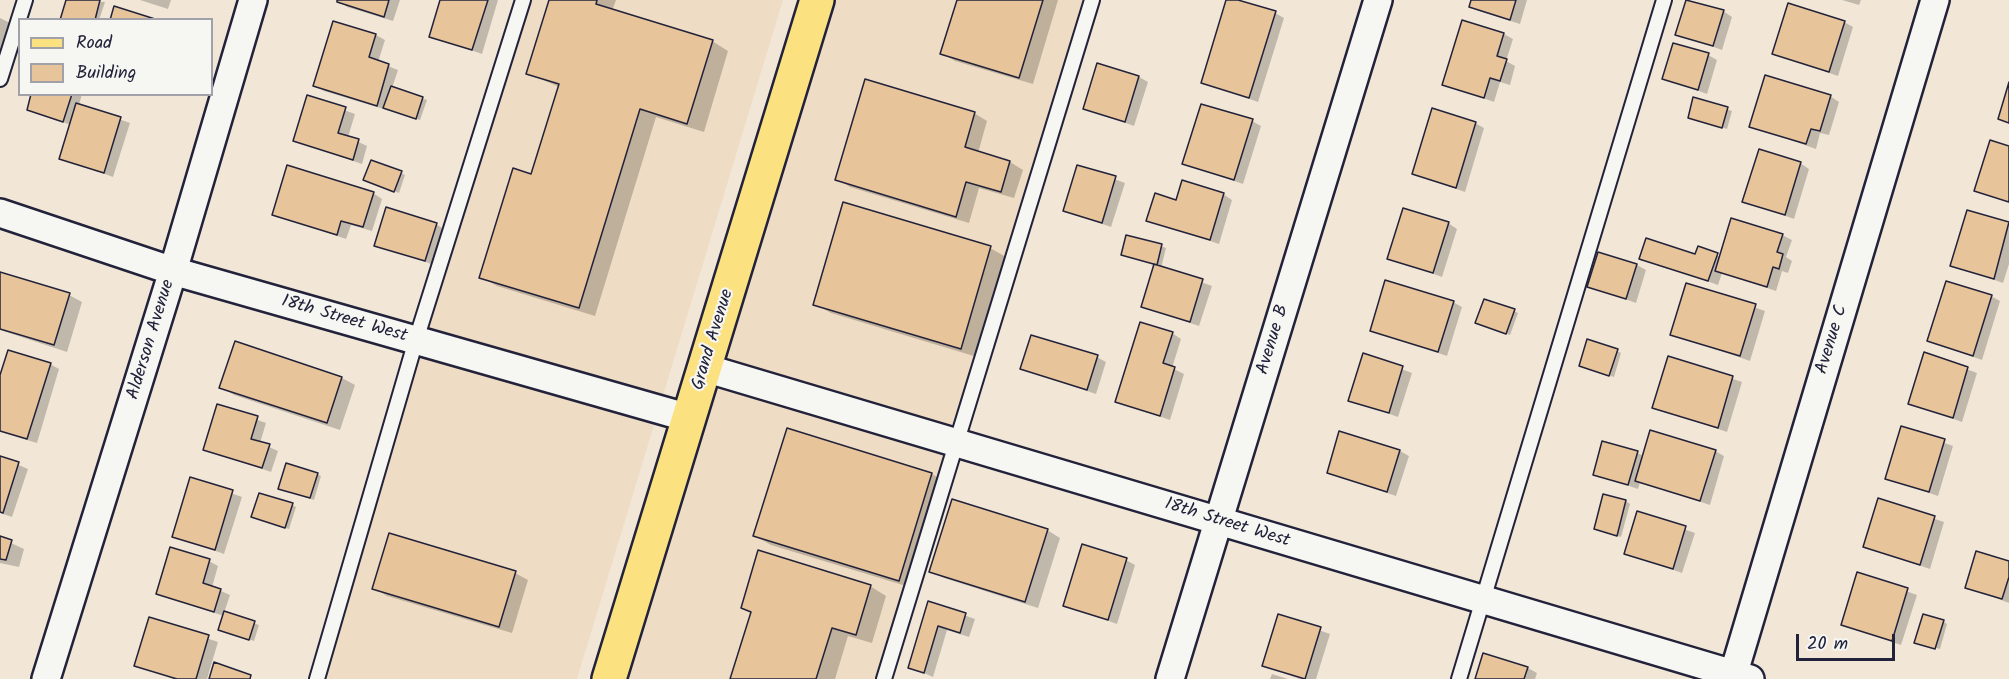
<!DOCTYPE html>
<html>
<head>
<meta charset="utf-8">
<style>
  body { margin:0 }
  #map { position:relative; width:2009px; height:679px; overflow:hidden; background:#f2e7d7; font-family:Kalam,sans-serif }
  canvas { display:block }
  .legend { position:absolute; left:18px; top:18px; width:195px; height:78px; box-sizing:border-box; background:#f6f6f2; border:2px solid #a1a1a9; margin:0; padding:8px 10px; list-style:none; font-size:18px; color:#22223b }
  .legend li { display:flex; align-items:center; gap:12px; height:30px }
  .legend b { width:30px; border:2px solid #a1a1a9 }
  .scale { position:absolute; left:1796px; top:634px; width:99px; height:27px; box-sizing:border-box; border:3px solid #22223b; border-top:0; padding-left:8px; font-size:18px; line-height:21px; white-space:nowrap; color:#22223b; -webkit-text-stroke:4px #f6f6f2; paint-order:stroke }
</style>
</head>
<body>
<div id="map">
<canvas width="2009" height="679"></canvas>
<ul class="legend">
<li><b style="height:8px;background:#fbe180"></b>Road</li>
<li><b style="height:16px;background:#e7c499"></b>Building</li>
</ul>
<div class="scale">20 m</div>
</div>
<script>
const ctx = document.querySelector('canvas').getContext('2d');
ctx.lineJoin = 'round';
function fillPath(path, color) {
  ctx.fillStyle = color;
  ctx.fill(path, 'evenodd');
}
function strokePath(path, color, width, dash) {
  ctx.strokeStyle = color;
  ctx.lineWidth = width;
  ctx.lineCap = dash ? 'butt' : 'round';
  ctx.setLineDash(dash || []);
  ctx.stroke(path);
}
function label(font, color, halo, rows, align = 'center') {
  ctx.font = font + ' Kalam,sans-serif';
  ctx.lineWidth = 4.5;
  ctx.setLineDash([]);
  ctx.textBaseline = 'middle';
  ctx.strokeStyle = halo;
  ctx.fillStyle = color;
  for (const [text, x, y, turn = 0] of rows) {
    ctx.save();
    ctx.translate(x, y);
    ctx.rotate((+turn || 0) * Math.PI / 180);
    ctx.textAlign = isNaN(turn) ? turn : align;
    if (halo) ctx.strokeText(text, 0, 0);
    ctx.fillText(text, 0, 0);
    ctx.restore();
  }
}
fillPath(new Path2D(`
  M523 0H783L577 679H317Z
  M817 0H1091L882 679H609Z`), '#efdcc4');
fillPath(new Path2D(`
  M68 0 105 2 99 20H62Z
  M140 0H171L168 9Z
  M339 0H400L393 21 347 7Z
  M441 0H498L482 54 430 36Z
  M551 0H616L612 11 712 41 728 51 704 132 656 117 595 316 497 286 481 277 532 176 559 87 528 73Z
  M958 0H1058L1033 84 955 61 942 53Z
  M1228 0 1275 13 1284 18 1258 102 1203 82Z
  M1472 0H1527L1520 24 1479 11 1470 6Z
  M1842 0H1861L1859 5Z
  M1723 11 1732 17 1722 50 1677 34Z
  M0 18 14 25 4 57 0 56Z
  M1844 22 1853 27 1838 76 1774 54Z
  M1504 34 1513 39 1506 61 1515 66 1510 85 1500 82 1494 102 1444 84Z
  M376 35 385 40 378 62 398 70 392 88 427 100 420 120 324 91 315 85Z
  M1708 55 1717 60 1707 94 1664 78Z
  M1139 77 1148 82 1134 126 1084 108Z
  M27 94H82L79 105 130 123 113 177 61 158 71 125 29 110 33 96Z
  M1830 96 1839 102 1829 135 1820 133 1816 149 1751 126Z
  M308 97 355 114 348 137 367 146 362 164 295 141Z
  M1694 99 1732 111 1727 129 1694 119Z
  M974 113 987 121 978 153 1010 162 1023 170 1014 198 979 188 969 223 850 187 837 179Z
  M1252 121 1261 126 1243 184 1184 164Z
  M1475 123 1484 128 1465 192 1413 174Z
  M2009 148V203L1976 191Z
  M1800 163 1809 169 1794 219 1744 201Z
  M1078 166 1125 183 1111 227 1065 211Z
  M401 173 405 175 399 193 369 182Z
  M373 193 382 199 372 231 351 225 346 239 273 214Z
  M1223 194 1232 200 1219 244 1148 220 1177 202Z
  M1968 212 2009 224V264L2003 283 1952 265Z
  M1448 223 1457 229 1442 277 1389 258Z
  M436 224 445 230 434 265 376 245Z
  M1782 235 1792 240 1786 257 1792 261 1788 273 1782 271 1776 291 1722 273 1718 285 1641 258 1721 256Z
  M1161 246 1166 248 1161 268 1212 286 1199 326 1143 307 1156 264 1123 254Z
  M990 248 1006 257 977 357 831 313 815 304Z
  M1637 265 1646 270 1636 303 1589 286Z
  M0 273 69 295 82 302 67 352 0 330Z
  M1687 284 1765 311 1750 361 1672 334Z
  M1991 296 2000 301 1982 360 1929 341Z
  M1453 302 1462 307 1447 356 1371 330Z
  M1514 311 1518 313 1510 335 1481 325Z
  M1172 333 1181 339 1172 368 1184 374 1170 420 1117 402Z
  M236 343 342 378 355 385 340 430 234 395 221 387Z
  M1617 351 1621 353 1614 377 1585 368Z
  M1925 354 1977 373 1962 422 1910 403Z
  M1364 355 1412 373 1398 417 1350 400Z
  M1097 357 1106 362 1096 394 1022 369Z
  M1669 357 1742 382 1727 432 1654 407Z
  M50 364 59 369 37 443 0 432V381Z
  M218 406 266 423 260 443 278 451 271 472 204 449Z
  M1902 428 1953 446 1938 496 1887 478Z
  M788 430 932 474 948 484 916 589 771 545 755 536Z
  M1400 451 1409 456 1396 496 1328 473Z
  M1715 451 1724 456 1710 505 1640 482 1638 489 1594 474 1637 453 1644 456Z
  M0 457 28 469 12 517 0 513Z
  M317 474 321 476 314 500 284 490Z
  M191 479 242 497 224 554 174 536Z
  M1879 500 1944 522 1930 569 1865 547Z
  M1626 501 1630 504 1621 537 1596 529Z
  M292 505 296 507 289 529 257 519Z
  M1638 513 1695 533 1682 573 1626 553Z
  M1047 530 1060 538 1038 608 944 578 931 571Z
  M0 538 24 549 19 567 0 563Z
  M1126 560 1135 565 1117 624 1065 605Z
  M209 561 218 566 212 587 230 595 224 613 259 625 254 641 220 630 224 616 157 594Z
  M2009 562V603L1967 587Z
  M515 573 528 580 512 633 387 596 374 588Z
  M1858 574 1917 595 1901 645 1843 625Z
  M870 586 886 596 872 643 848 636 835 679H732L752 613 742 608Z
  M929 603 975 619 969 637 947 630 933 677 910 667Z
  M1279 616 1330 634 1316 679H1300L1264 666Z
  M150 619 218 642 207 679H173L136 665Z
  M1943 621 1947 624 1940 649 1918 643Z
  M1484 654 1528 668 1537 673 1535 679H1477Z
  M1272 674 1288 679H1270Z`), '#0003');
const building = new Path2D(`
  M66 0H100L95 20H60Z
  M337 0H389L384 17 337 2Z
  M440 0H488L472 50 429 37Z
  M549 0H597L596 4 713 40 687 124 640 109 579 308 479 278 513 168 531 174 559 84 526 74Z
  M957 0H1043L1019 78 940 54Z
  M1226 0H1238L1276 11 1249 98 1201 83Z
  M1471 0H1516L1510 20 1469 7Z
  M1686 0 1724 10 1713 46 1675 35Z
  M1788 3 1845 21 1829 72 1772 54Z
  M114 6 155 19V20H110Z
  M1462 20 1504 33 1497 56 1507 59 1500 81 1490 78 1484 98 1442 85Z
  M333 21 376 34 369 57 389 64 377 106 313 86Z
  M1673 43 1709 53 1698 90 1662 79Z
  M1097 63 1139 76 1125 122 1083 109Z
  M1765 75 1831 95 1820 131 1811 129 1806 144 1749 127Z
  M865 79 975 112 965 147 1010 161 1001 192 966 182 956 217 835 180Z
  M2009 82V123L1998 119Z
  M391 86 423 97 416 119 383 108Z
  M72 94 63 122 27 110 31 94Z
  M307 95 346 107 338 133 359 139 353 160 293 141Z
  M1693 97 1728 107 1722 128 1688 118Z
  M76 103 121 117 104 173 59 159Z
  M1201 104 1253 119 1234 180 1182 164Z
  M1432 108 1476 122 1456 188 1412 174Z
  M1990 140 2009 146V202L1974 191Z
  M1759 149 1801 162 1785 215 1742 202Z
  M371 160 402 171 394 192 363 180Z
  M287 165 374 192 363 227 341 221 337 235 272 215Z
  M1077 165 1116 176 1102 223 1063 211Z
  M1182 180 1224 193 1210 240 1146 221 1155 193 1176 200Z
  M843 202 991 246 961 349 813 305Z
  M386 207 437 223 425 261 374 246Z
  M1403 208 1449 222 1433 273 1387 259Z
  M1967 210 2009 222 1994 279 1950 266Z
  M1731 218 1783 234 1777 252 1783 254 1779 269 1773 267 1767 287 1715 271Z
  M1126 235 1162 244 1157 265 1121 255Z
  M1646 238 1695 254 1698 246 1718 253 1708 281 1639 259Z
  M1598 252 1637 264 1626 299 1587 287Z
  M1154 264 1203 279 1190 322 1141 307Z
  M0 272 70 293 54 345 0 329Z
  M1385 280 1454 301 1438 352 1370 331Z
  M1946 281 1992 295 1973 356 1927 341Z
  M1686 283 1756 304 1740 356 1670 335Z
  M1484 299 1515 309 1506 334 1475 323Z
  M1140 322 1173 332 1163 363 1175 367 1160 416 1115 402Z
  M1031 335 1098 355 1087 390 1020 369Z
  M1587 339 1618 349 1609 376 1579 366Z
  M235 341 342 377 327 423 219 388Z
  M8 350 51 363 27 439 0 431V375Z
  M1924 352 1968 367 1953 418 1908 404Z
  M1363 353 1403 366 1389 413 1348 401Z
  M1668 356 1733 376 1718 428 1652 408Z
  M217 404 258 416 251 439 270 444 262 468 203 450Z
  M1901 426 1945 439 1929 492 1885 479Z
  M787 428 932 473 899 581 753 536Z
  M1650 430 1716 450 1700 501 1635 481Z
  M1339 431 1400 450 1387 492 1327 473Z
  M1602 441 1638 451 1628 485 1593 475Z
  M0 456 19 462 3 513 0 512Z
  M286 463 318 473 310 498 278 489Z
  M190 477 233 490 215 550 172 537Z
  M259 493 293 503 285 528 251 517Z
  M1603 494 1626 500 1617 536 1594 529Z
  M1878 498 1935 516 1920 565 1863 547Z
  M952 499 1048 529 1025 602 929 572Z
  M1637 511 1686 526 1673 569 1624 554Z
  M389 533 516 571 499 627 372 589Z
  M0 536 12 540 6 560 0 559Z
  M1082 544 1127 558 1108 620 1063 606Z
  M170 547 210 559 203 583 221 589 214 612 156 594Z
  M758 550 871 585 856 635 832 628 816 679H730L751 612 741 608Z
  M1976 551 2009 561V577L2002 599 1965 588Z
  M1857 572 1908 588 1892 641 1841 625Z
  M928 601 966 613 960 633 938 626 924 673 908 668Z
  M224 611 255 621 249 640 218 630Z
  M1278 614 1321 627 1305 679 1262 666Z
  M1923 614 1944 620 1935 649 1914 643Z
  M149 617 209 635 196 679H177L134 666Z
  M1483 653 1528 667 1524 679H1475Z
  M214 662 251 675 250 679H209Z`);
fillPath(building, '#e7c499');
strokePath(building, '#22223b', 1.5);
const lane = new Path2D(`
  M0 79 25 0
  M317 679 416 340 523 0
  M884 679 1092 0
  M1459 679 1664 0`);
const street = new Path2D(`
  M0 213 173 271 689 418
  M705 368 1750 679
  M46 679 173 271 253 0
  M1170 679 1378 0
  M1732 679 1935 0`);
const primary = new Path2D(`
  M609 679 817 0`);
strokePath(lane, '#22223b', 18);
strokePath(street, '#22223b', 32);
strokePath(primary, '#22223b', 38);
strokePath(lane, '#f6f6f2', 14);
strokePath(street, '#f6f6f2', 27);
strokePath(primary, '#fbe180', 33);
label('18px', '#22223b', '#f6f6f2', [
  ["18th Street West",344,320,16],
  ["Alderson Avenue",152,340,-73],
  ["Grand Avenue",714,340,-73],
  ["Avenue B",1274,340,-73],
  ["Avenue C",1833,340,-73],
  ["18th Street West",1227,524,17]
]);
</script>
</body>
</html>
